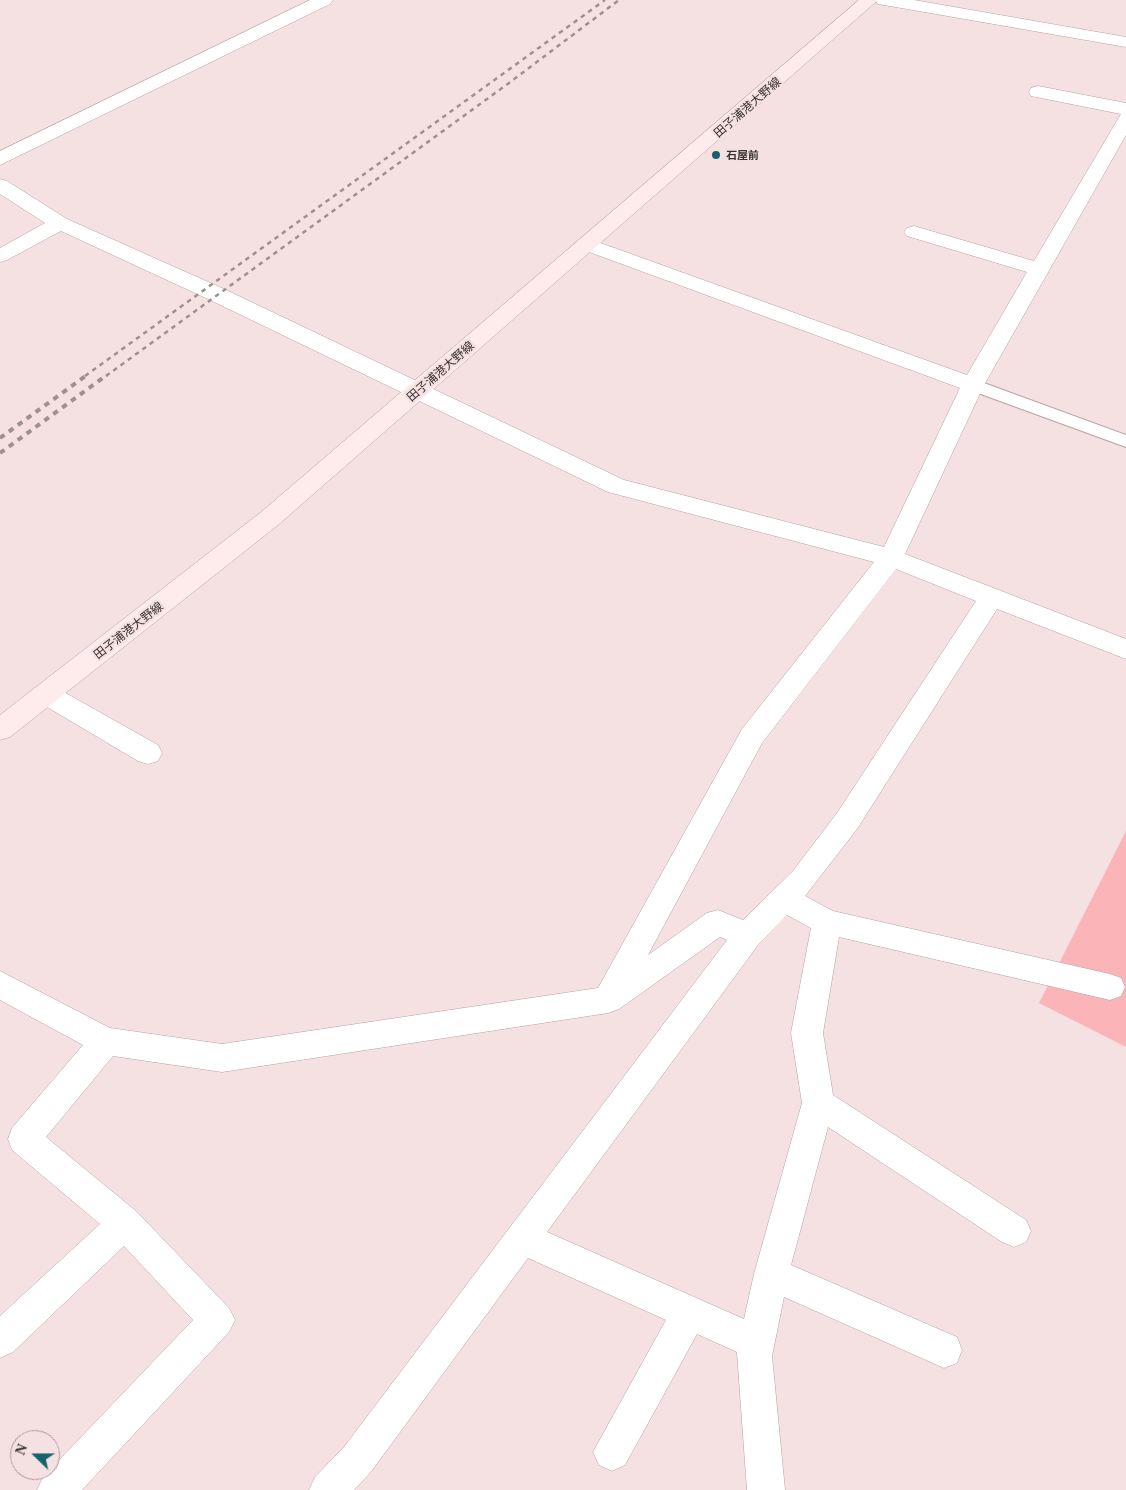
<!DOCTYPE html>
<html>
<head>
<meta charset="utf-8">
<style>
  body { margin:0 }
  #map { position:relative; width:1126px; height:1490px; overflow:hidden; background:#f5e1e2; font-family:Georgia,serif }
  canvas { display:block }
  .north { position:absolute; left:10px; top:1430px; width:50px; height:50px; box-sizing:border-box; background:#f5e1e2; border:1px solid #aa9b9b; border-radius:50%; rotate:292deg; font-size:14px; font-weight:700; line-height:20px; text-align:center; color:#393131 }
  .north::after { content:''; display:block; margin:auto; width:18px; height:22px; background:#15636c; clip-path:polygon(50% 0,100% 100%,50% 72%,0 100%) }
</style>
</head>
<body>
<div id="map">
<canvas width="1126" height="1490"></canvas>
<div class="north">N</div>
</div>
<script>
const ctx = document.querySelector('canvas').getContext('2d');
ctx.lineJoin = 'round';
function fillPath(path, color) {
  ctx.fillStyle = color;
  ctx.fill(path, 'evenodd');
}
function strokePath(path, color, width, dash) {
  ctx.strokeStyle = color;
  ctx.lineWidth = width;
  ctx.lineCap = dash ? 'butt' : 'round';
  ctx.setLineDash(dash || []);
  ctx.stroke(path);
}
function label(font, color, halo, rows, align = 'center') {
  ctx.font = font + ' Georgia,"Noto Sans JP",serif';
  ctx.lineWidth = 4.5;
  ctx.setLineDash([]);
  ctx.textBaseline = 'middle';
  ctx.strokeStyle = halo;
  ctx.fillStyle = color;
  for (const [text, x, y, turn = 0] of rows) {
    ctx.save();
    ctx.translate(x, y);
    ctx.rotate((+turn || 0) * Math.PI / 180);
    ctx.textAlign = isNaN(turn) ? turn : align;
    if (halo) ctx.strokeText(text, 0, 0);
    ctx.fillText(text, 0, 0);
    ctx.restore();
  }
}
fillPath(new Path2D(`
  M1126 831V1047L1039 1003Z`), '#fbb4b8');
const lane = new Path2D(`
  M973 379 1126 435V447L967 389 964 385 967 381Z`);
const street = new Path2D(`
  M310 0H333L330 4 0 165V151Z
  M875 0H914L1126 37V47L884 5 878 4Z
  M1038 86 1126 103V135L984 385 905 554 1126 639V659L997 609 857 829 805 896 833 911 1110 974 1121 978 1125 987 1121 996 1110 1000 839 937 823 1033 833 1095 1026 1220 1031 1231 1026 1242 1014 1247 1002 1242 828 1127 791 1265 957 1337 962 1350 957 1363 944 1368 784 1297 772 1356 785 1490H747L737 1352 697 1334 625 1465 612 1471 599 1465 593 1452 666 1320 528 1258 370 1473 354 1490H309L315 1477 344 1447 727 940 720 937 619 1009 608 1013 222 1072 113 1056 46 1137 137 1212 229 1308 235 1320 229 1332 82 1490H37L43 1477 193 1320 124 1246 13 1352 0 1358V1316L100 1224 12 1150 8 1139 12 1128 83 1045 0 1000V971L110 1028 222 1044 598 988 742 729 874 562 608 492 208 299 61 231 7 260 0 262V248L45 223 0 194V179L7 181 67 219 224 289 624 480 884 547 960 388 581 249 578 245 581 241 588 239 595 241 967 375 1027 272 907 236 904 232 907 228 914 226 1034 261 1121 114 1031 96 1029 92 1031 88ZM896 569 976 601 837 813 793 871 743 920 718 910 707 913 648 955 762 743ZM787 915 811 928 791 1033 802 1103 754 1274 744 1319 547 1232 758 945Z
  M46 684 55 687 158 745 162 753 158 761 148 764 138 761 37 701 33 694 37 687Z`);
const secondary = new Path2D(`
  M859 0H878L278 525 10 737 0 740V715L260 513Z`);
strokePath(lane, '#b6a2a3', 2);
strokePath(street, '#b6a2a3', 1);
strokePath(secondary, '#b6a2a3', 1);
fillPath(lane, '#fff');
fillPath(street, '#fff');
fillPath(secondary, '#feeced');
strokePath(new Path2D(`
  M85 376 605 0
  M106 376 509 83 619 0`), '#9e9090', 2.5, [4.5, 4.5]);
strokePath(new Path2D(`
  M0 438 87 375
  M0 453 107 375`), '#9e9090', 4, [5.5, 5.5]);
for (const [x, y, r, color] of [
  [716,155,5,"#15636c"]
]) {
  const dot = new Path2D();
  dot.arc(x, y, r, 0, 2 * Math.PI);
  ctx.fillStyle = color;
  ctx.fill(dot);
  strokePath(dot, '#f5e1e2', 2);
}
label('bold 11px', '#393131', '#f5e1e2', [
  ["石屋前",726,155]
], 'left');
label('12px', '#393131', '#f5e1e2', [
  ["田子浦港大野線",747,107,-41],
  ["田子浦港大野線",440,371,-41],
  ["田子浦港大野線",128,630,-38]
]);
</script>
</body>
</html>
